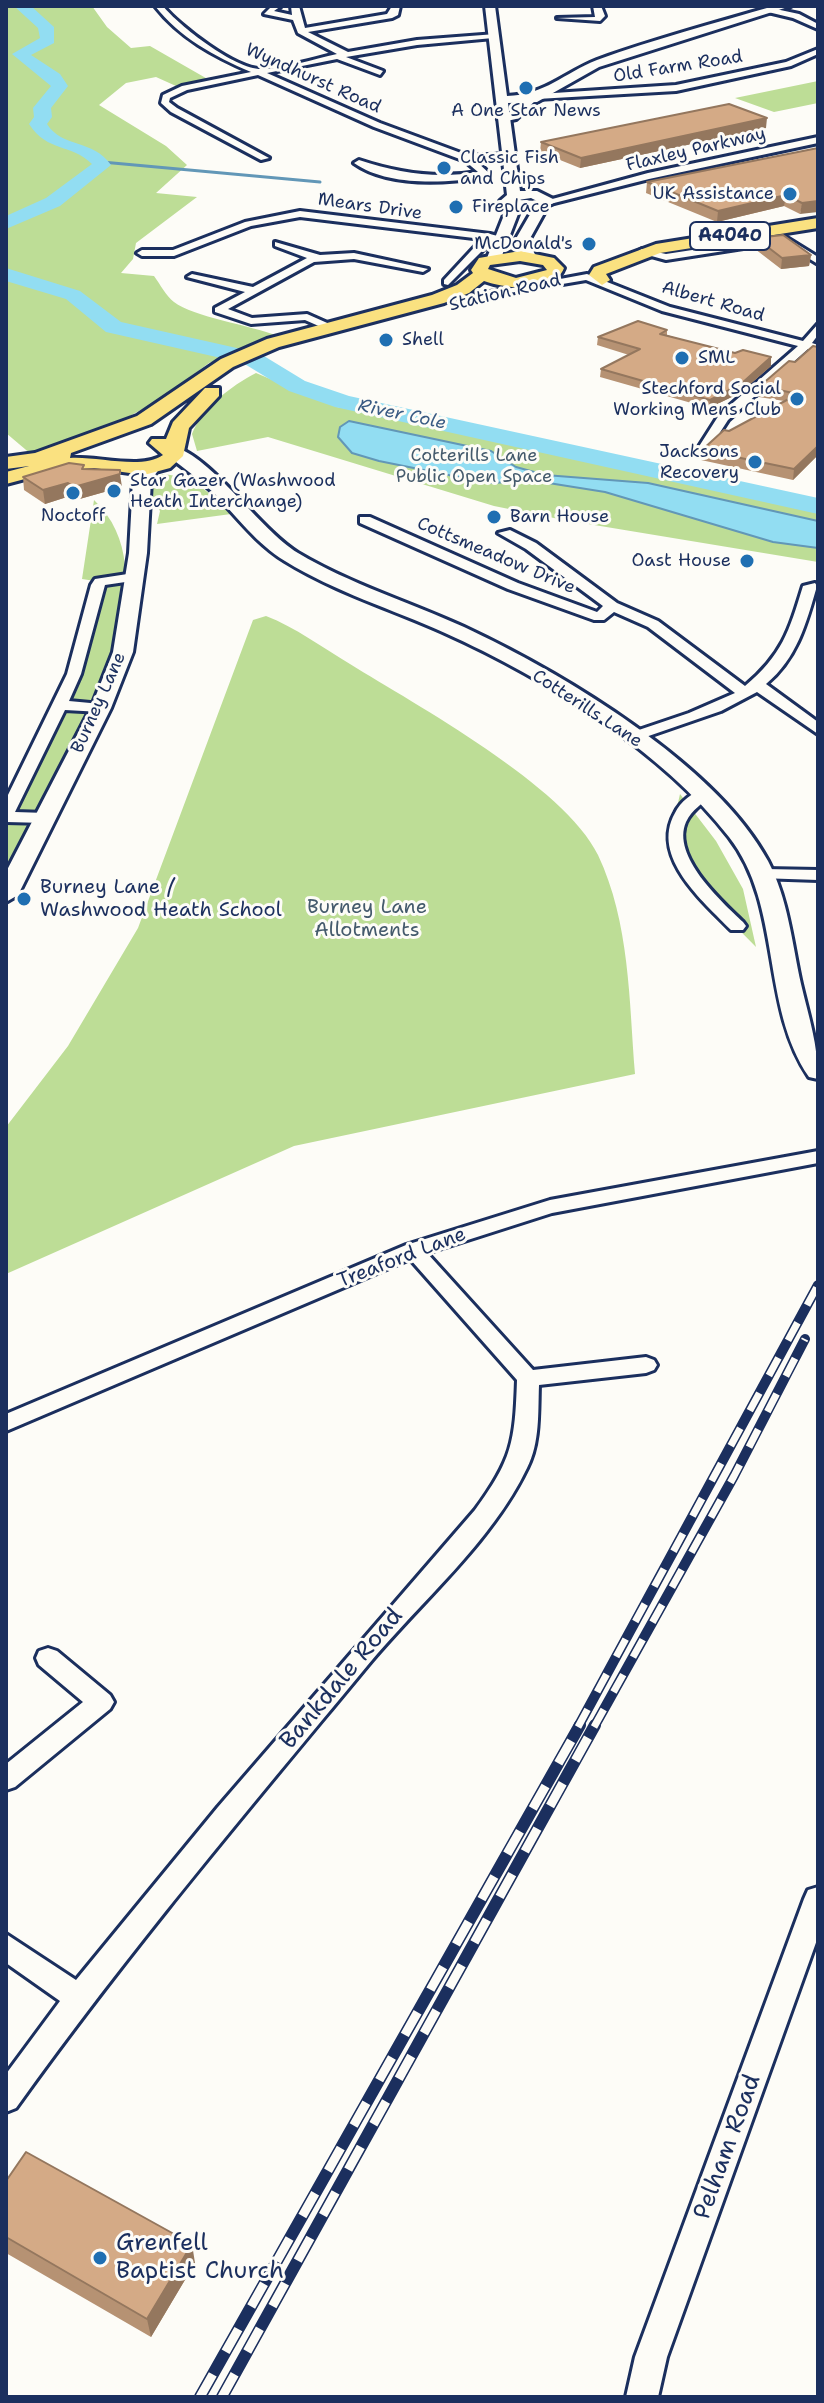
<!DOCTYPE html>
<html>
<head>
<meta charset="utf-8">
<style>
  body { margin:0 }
  #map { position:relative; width:824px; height:2403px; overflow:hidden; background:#fdfcf7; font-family:"Shantell Sans",sans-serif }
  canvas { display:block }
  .frame { position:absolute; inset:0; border:8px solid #1b2f5e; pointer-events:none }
</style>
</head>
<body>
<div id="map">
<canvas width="824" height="2403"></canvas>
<div class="frame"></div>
</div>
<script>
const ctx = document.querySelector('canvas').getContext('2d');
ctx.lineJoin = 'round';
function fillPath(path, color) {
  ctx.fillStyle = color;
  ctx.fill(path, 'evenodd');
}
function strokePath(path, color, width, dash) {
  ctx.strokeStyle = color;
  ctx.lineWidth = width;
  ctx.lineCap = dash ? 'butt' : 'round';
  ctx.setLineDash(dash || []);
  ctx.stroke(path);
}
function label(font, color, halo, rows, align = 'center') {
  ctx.font = font + ' "Shantell Sans",sans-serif';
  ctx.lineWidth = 6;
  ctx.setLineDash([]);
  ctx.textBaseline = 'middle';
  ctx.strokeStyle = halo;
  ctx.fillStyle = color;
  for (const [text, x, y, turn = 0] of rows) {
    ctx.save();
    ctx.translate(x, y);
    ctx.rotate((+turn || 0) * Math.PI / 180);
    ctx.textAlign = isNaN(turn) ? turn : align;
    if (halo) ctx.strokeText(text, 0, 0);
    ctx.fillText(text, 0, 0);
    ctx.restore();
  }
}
fillPath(new Path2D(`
  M6 6H92L107 27 131 48 150 46 211 81 176 86 156 77 126 83 99 105 166 146 187 165 156 193 197 197 136 243 133 259 121 273 154 276C160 284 166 296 174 302 193 317 250 325 278 336L209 363 159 400 104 430 32 455 6 433Z
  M818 81V103L774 112 735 98Z
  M256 373 337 407 471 431 818 510V562L564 520 494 506 268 437 197 451 192 434C202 408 231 386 256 373Z
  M159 474C191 475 209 491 231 514L157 524 160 511 151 497 149 481Z
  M94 500C171 573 88 710 49 785 36 810 25 845 6 865V823L77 690 101 592 108 583 82 579Z
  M266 616C295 627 323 648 350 664 416 705 565 786 598 855 630 923 629 1000 635 1074L294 1146 6 1274V1127L68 1046 138 928 253 620Z
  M680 794 716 841 743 889 756 947 683 873 672 829Z`), '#bddd96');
const water = new Path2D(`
  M349 421 491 451 516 467 545 475 648 483 818 521V548L773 542 605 492 536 481 488 483 379 461 352 453 338 437 340 427Z`);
fillPath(water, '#92ddf2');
strokePath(water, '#6297b7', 2);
strokePath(new Path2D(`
  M102 162 320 182`), '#6297b7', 3);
fillPath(new Path2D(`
  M14 6H31L54 27V43L31 55 60 74 68 86 51 108 52 117 47 124C62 148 93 139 111 165L60 206 6 229V216L46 198 92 164C71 143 48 153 29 124L34 117 33 108 51 86 12 54 40 38 38 28Z
  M6 268 80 291 121 322 259 353 305 381 349 396 818 498V514L335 407 289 391 243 363 106 332 66 299 6 281Z`), '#92ddf2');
const street = new Path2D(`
  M155 6H163C179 26 237 71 263 69 287 68 314 59 337 54L298 33 293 20 264 14 272 6H281L274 11 292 15 291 6H299L305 28 387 14 392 6H400L398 15 392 18 308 32 348 52 417 40 496 34 493 38 417 45 346 57 383 71 380 75 337 59 267 73 380 123 469 156 507 154 512 157 476 161 490 174 485 177C446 183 388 187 354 163L359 160C398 173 437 179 478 172L465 161 374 127 258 75 187 90 170 98 169 102 177 108 269 158 261 160 171 112 161 103 163 95 182 86 251 72C214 56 180 38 155 6Z
  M593 6H601L605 16 600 21 557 18 595 17Z
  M771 8 799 14 818 24V29L793 18 768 12Z
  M818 49V54L791 66 676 91 537 99 516 119 502 122 498 119 510 115 530 97 539 94 676 85 786 62Z
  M818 137V143L649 179 550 204 545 201 648 173Z
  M300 211 490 234 509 239 504 242 492 241 448 285 444 284V280L482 239 300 217 251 226 174 256H142L137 253 142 250H173L245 222Z
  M784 236 818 257V264L782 242 666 260 637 252 642 249 666 254Z
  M275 242 320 255 354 253 428 269 423 272 354 259 314 262 228 309 252 318 307 314 334 326 335 328 330 331 305 320 251 324 215 312V308L245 292 187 277 192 274 253 287 307 258 275 246Z
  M587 274 670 307 803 341 818 324V335L812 343 818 345V351L808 349 728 420 708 451H700L698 448 719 415 798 346 662 311 586 280 474 299 469 296Z
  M360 517H370L518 583 597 612 603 606 526 549 498 533 510 530 536 543 617 603 658 621 745 686C782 655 789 632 803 586L815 583 817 586C806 624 797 658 766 684L818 722V734L757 692 721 711 637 740H627V734L689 713 735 693 648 627 614 612 604 620H594L508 589 360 523Z
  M134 573 141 577 139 580 105 585 81 674 69 701 101 704 108 708 101 712 65 710 15 812 46 813 54 818 46 823 6 822V799L67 674 91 585 95 579Z
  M704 789 712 794C703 804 692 809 686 822 671 856 721 901 743 922L746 926 743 930H731C703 901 650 857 675 813 680 802 693 792 704 789Z
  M765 869 818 870V880L759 878 757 874Z
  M818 1151V1163L552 1213 427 1253 533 1370 646 1357 654 1360 657 1365 654 1370 646 1373 539 1385C538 1412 540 1443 527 1468 491 1543 420 1602 367 1666 247 1811 126 1954 16 2108L6 2112V2074L60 2001 6 1963V1934L76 1980 218 1807 475 1510C512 1460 515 1442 517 1380L410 1259 6 1431V1414L406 1245 550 1200Z
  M48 1648 57 1651 110 1695 114 1702 110 1709 15 1787 6 1790V1764L83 1702 39 1665 36 1658 39 1651Z
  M818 1887V1937L667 2357 658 2397H626L635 2357 804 1899 808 1890Z`);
const secondary = new Path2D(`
  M485 6H495L507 96C545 95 564 73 597 60 655 39 715 23 774 6H791L599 67 537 102 508 103 520 191H537L557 201 548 206 528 242 536 256 534 259H524L514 242 532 211 520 209 501 258 494 262 487 258 508 205 500 201 507 195ZM531 198 537 201 518 200Z
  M174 447C211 456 260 530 298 553 350 584 409 602 464 627 562 673 716 764 768 861 788 899 792 943 801 984 809 1018 818 1044 818 1079L809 1077C760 1005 783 906 729 837 663 751 543 677 445 633 392 609 335 592 285 561 257 544 237 517 215 494 200 480 184 468 168 456L165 452Z
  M151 463 160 468 151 480 147 553 133 652 111 708 18 895 6 902V872L91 708 113 652 129 553 133 479 145 464Z`);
const primary = new Path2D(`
  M818 218V228L660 253 606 274 610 280 602 285 589 275 594 267 656 244Z
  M520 251 554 258 564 268C554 294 506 289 484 281L469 293 444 303 279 347 233 367 151 424 71 453 70 458C96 456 143 470 163 455L149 443 152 439H166L173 422 205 388H219V396L189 428 183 456 170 468 144 475 94 468 55 471 6 484V472L29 466 6 469V457L35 453 137 416 221 359 267 339 432 295 457 285 473 273 471 270 479 258ZM520 261 543 265 547 270 516 278 488 269 490 265Z`);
strokePath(street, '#1b2f5e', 6);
strokePath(secondary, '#1b2f5e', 6);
strokePath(primary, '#1b2f5e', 6);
fillPath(street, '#fdfcf7');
fillPath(secondary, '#fdfcf7');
fillPath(primary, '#fae180');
const railFar1 = new Path2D(`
  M578 1727 818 1285
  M594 1727 734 1476 805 1339`);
const rail = new Path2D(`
  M200 2397 580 1725
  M222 2397 595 1725`);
strokePath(railFar1, '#1b2f5e', 10);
strokePath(rail, '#1b2f5e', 12);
strokePath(railFar1, '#fdfcf7', 7, [20]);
strokePath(rail, '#fdfcf7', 9, [26]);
fillPath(new Path2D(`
  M766 128 580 168 540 152 541 142Z
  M818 148 800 214 784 206 717 222 646 193 647 182Z
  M756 238 811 255 809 266 781 269 755 249Z
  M667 330V335L771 366 740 393 709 408 600 377 601 369 629 355 597 345 598 337Z
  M818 347V455L793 480 701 460 702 450 729 431 784 401 759 397 760 386Z
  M84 469 122 487 76 500 70 496 45 504 24 490 23 477Z
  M6 2181 195 2263 151 2337 6 2253Z`), '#b69273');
fillPath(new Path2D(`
  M767 118 766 128 580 168 581 158Z
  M786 195 784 206 717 222 718 211Z
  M818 201V212L800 214 802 203Z
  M811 255 809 266 781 269 782 258Z
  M771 357V366L740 393 709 408 710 400Z
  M818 446V455L793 480 794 469Z
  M120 474 122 487 76 500 74 487Z
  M68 483 70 496 45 504 43 490Z
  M192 2244 195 2263 151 2337 147 2319Z`), '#94775e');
const building = new Path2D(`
  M729 104 767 118 581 158 541 142Z
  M818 148V201L802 203 786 195 718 211 647 182Z
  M783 235 811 255 782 258 756 238Z
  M638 321 667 330 660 334 735 353 743 350 771 357 741 384 710 400 601 369 640 349 598 337Z
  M813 346 818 347V446L794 469 702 450 724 430 729 431 798 394 760 386 789 361 795 362Z
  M69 463 84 465 82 469 120 470V474L74 487 68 483 43 490 23 477Z
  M26 2152 192 2244 147 2319 6 2237V2181Z`);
fillPath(building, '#d4aa86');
strokePath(building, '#94775e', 2);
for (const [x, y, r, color] of [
  [526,88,8,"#1f6fb2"],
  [444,168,8,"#1f6fb2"],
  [790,194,8,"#1f6fb2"],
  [456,207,8,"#1f6fb2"],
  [589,244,8,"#1f6fb2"],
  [386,340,8,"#1f6fb2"],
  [682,358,8,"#1f6fb2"],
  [797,399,8,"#1f6fb2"],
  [755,462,8,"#1f6fb2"],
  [114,491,8,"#1f6fb2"],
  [73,493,8,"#1f6fb2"],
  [494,517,8,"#1f6fb2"],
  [747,561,8,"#1f6fb2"],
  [24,899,8,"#1f6fb2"],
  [100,2258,8,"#1f6fb2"]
]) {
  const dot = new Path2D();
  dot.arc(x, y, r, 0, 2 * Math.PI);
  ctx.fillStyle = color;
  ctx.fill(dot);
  strokePath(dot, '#fdfcf7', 3);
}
label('18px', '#1b2f5e', '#fdfcf7', [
  ["Old Farm Road",678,67,-9],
  ["Wyndhurst Road",313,79,24],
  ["Flaxley Parkway",696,150,-13],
  ["Mears Drive",370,207,8],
  ["Station Road",505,293,-13],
  ["Albert Road",713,302,16],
  ["Cottsmeadow Drive",496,556,23],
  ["Burney Lane",99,703,-66],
  ["Cotterills Lane",587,709,33]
]);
label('18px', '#1b2f5e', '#fdfcf7', [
  ["A One Star News",526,111,"center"],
  ["Classic Fish",460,158],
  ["and Chips",460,179],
  ["UK Assistance",774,194,"right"],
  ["Fireplace",472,207],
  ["McDonald's",573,244,"right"],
  ["Shell",402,340],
  ["SML",698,358],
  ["Stechford Social",781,389,"right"],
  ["Working Mens Club",781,410,"right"],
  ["Jacksons",739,452,"right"],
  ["Recovery",739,473,"right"],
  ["Star Gazer (Washwood",130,481],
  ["Heath Interchange)",130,502],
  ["Noctoff",73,516,"center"],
  ["Barn House",510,517],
  ["Oast House",731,561,"right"]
], 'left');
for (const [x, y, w] of [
  [730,236,80]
]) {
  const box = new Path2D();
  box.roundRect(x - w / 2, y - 14, w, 28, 6);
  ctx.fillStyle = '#fdfcf7';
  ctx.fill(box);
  strokePath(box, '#1b2f5e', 2);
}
label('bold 18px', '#1b2f5e', null, [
  ["A4040",730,236]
]);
label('italic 18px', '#395a83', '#fdfcf7', [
  ["River Cole",402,415,12]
]);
label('18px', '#445a6c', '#fdfcf7', [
  ["Cotterills Lane",474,456],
  ["Public Open Space",474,477]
]);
label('20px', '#1b2f5e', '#fdfcf7', [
  ["Burney Lane /",40,888],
  ["Washwood Heath School",40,911]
], 'left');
label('20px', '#445a6c', '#fdfcf7', [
  ["Burney Lane",367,908],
  ["Allotments",367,931]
]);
label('20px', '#1b2f5e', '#fdfcf7', [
  ["Treaford Lane",402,1258,-21]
]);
label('24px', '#1b2f5e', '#fdfcf7', [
  ["Bankdale Road",342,1679,-50],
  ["Pelham Road",728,2147,-70]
]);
label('24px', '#1b2f5e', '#fdfcf7', [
  ["Grenfell",116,2244],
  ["Baptist Church",116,2272]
], 'left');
</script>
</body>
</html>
